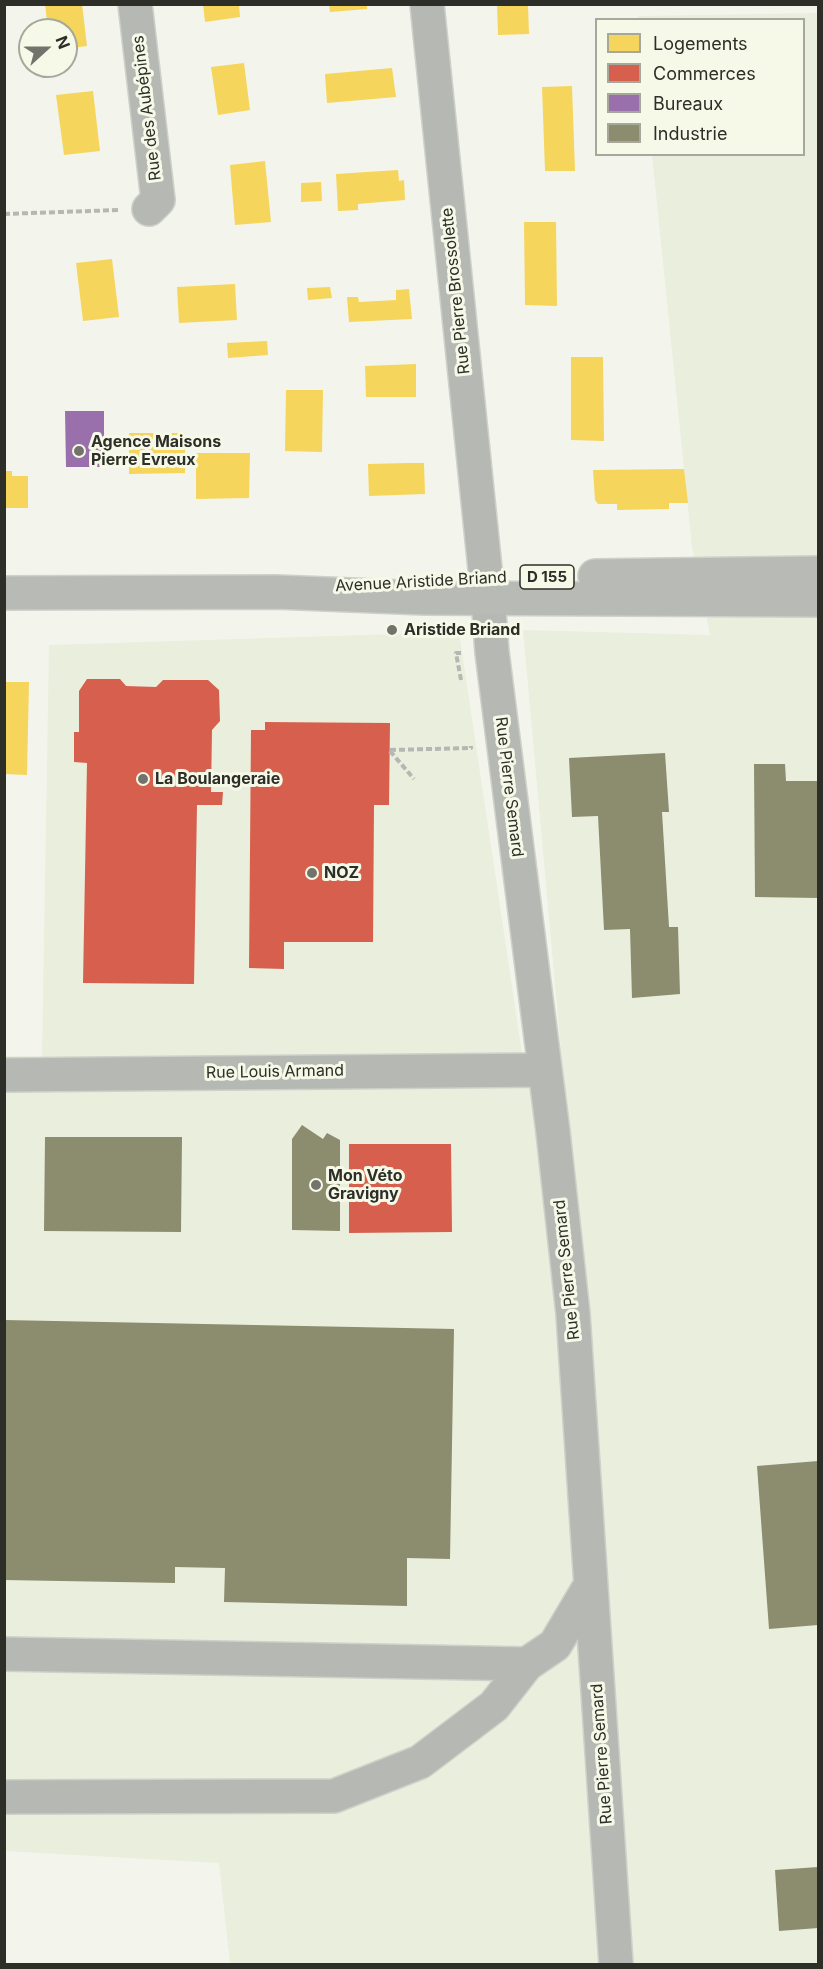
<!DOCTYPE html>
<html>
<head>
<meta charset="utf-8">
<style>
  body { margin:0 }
  #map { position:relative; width:823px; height:1969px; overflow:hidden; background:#f3f5ec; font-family:Inter,sans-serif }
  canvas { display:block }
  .frame { position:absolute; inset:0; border:6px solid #2c2e27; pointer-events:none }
  .legend { position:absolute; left:595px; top:18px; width:210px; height:138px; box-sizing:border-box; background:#f6f9e8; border:2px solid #a5a89b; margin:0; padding:8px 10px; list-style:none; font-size:18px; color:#2c2e27 }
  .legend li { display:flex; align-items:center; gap:12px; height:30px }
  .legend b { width:30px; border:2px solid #a5a89b }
  .north { position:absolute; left:18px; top:18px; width:60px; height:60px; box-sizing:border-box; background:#f6f9e8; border:2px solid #a5a89b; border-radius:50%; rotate:69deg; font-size:16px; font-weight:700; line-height:24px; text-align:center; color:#2c2e27 }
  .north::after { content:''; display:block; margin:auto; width:21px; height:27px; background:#72746c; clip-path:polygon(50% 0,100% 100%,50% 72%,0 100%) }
</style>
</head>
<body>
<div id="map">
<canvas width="823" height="1969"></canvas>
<div class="frame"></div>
<ul class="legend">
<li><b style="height:16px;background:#f6d55c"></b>Logements</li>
<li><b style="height:16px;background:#d6604d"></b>Commerces</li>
<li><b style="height:16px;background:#9970ab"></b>Bureaux</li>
<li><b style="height:16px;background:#8c8c6e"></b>Industrie</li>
</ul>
<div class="north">N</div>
</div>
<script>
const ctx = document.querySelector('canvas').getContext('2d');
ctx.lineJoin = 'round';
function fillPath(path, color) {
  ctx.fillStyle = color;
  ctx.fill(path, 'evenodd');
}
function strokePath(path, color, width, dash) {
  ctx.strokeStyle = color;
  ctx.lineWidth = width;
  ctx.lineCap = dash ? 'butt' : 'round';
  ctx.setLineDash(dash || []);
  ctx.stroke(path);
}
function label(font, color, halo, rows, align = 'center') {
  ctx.font = font + ' Inter,sans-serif';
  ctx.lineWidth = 6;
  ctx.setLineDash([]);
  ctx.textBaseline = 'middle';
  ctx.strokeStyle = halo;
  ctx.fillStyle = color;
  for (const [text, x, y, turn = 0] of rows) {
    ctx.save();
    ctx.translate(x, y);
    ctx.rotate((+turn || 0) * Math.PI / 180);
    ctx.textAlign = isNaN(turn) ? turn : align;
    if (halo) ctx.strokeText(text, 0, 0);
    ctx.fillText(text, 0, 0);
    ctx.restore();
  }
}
fillPath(new Path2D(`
  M818 13V1964H230L219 1863 5 1851 4 1056 42 1057 49 645 459 632 522 1053 561 1051 523 630 710 635 692 547 652 155 804 154V20H638V16Z`), '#eaeedc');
fillPath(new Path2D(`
  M45 4H82L87 46 66 49V30H48Z
  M203 4H239L240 17 205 22Z
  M329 4H367V9L330 12Z
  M497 4H528L529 34 498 35Z
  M244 63 250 110 218 115 211 67Z
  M392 68 396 97 327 103 325 74Z
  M572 86 575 171H545L542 87Z
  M93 91 100 151 64 155 56 95Z
  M265 161 271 222 235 225 230 165Z
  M398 170 399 181 404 180 405 200 358 204V210L338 211 336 174Z
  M321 182 322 201 301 202V183Z
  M524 222H556L557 306 525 305Z
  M112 259 119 317 83 321 76 263Z
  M235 284 237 320 179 323 177 287Z
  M330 287 332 298 308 300 307 288Z
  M409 289 412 319 349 322 347 297H358L359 302 396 300V290Z
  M267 341 268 355 228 358 227 343Z
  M571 357H603L604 441 571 440Z
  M416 364V397H366L365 366Z
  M286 390H323L322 452 285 451Z
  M129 433H185V473L129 474Z
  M196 453H250L249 498 196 499Z
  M406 463H424L425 494 369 496 368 464Z
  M684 469 688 503H669V509L617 510V504H598L595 500 593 470Z
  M4 471H12V476H28V508H4Z
  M4 682H29L27 775 4 774Z`), '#f6d55c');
fillPath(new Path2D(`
  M87 679H120L126 686 156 687 163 680H208L219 690 220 721 212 730 211 792H223L222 805H197L194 984 83 983 87 763 74 762V732H79V691Z
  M265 722 390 723 389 805H374L373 942H284V969L249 968 251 730H265Z
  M349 1144H451L452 1232 349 1233Z`), '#d6604d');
fillPath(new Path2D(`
  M65 411H104V467H66Z`), '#9970ab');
fillPath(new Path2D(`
  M665 753 669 812H662L669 927H678L680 994 632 998 630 929 604 930 598 816 572 817 569 758Z
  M754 764H785L786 781H818V898L755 897Z
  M302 1125 323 1139 327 1133 340 1140V1231L292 1230V1139Z
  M45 1137H182L181 1232 44 1231Z
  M4 1320 454 1329 450 1559 407 1558V1606L224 1602 225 1568 175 1567V1583L4 1580Z
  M818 1461V1625L769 1629 757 1466Z
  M818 1867V1928L779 1931 775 1870Z`), '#8c8c6e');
const minor = new Path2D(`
  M135 4 158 200 149 209
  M427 4 488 598 492 652 553 1132 573 1314 616 1964
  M4 1075 545 1070
  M4 1654 527 1664 555 1645 590 1586
  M4 1797 334 1796 420 1762 494 1706 527 1664`);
const major = new Path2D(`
  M595 576 818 573
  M4 593 276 592 425 598 818 600`);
strokePath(minor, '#ced0c9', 36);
strokePath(major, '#ced0c9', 36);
strokePath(new Path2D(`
  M4 214 118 210
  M461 680 456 653H461
  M390 750 471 748V746
  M390 751 414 779`), '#b6b7b3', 4, [6, 3]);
strokePath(minor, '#b6b8b4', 33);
strokePath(major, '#b8bab5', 33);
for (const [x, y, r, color] of [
  [79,451,6,"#72746c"],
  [392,630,6,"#72746c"],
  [143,779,6,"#72746c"],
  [312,873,6,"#72746c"],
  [316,1185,6,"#72746c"]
]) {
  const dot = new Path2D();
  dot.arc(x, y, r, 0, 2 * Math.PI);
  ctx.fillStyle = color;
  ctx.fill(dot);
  strokePath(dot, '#f6f9e8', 2);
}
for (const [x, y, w] of [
  [547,577,54]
]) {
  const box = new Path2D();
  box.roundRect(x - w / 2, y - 12, w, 24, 4.5);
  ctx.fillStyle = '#f6f9e8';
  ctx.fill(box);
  strokePath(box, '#2c2e27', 1.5);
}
label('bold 15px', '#2c2e27', null, [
  ["D 155",547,577]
]);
label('16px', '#2c2e27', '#f6f9e8', [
  ["Rue des Aubépines",147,108,-97],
  ["Rue Pierre Brossolette",456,291,-96],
  ["Avenue Aristide Briand",421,582,-3],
  ["Rue Pierre Semard",509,787,83],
  ["Rue Louis Armand",275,1072,-1],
  ["Rue Pierre Semard",567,1270,-96],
  ["Rue Pierre Semard",602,1754,-94]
]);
label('bold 16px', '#2c2e27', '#f6f9e8', [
  ["Agence Maisons",91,442],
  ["Pierre Evreux",91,460],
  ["Aristide Briand",404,630],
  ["La Boulangeraie",155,779],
  ["NOZ",324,873],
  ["Mon Véto",328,1176],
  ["Gravigny",328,1194]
], 'left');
</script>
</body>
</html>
